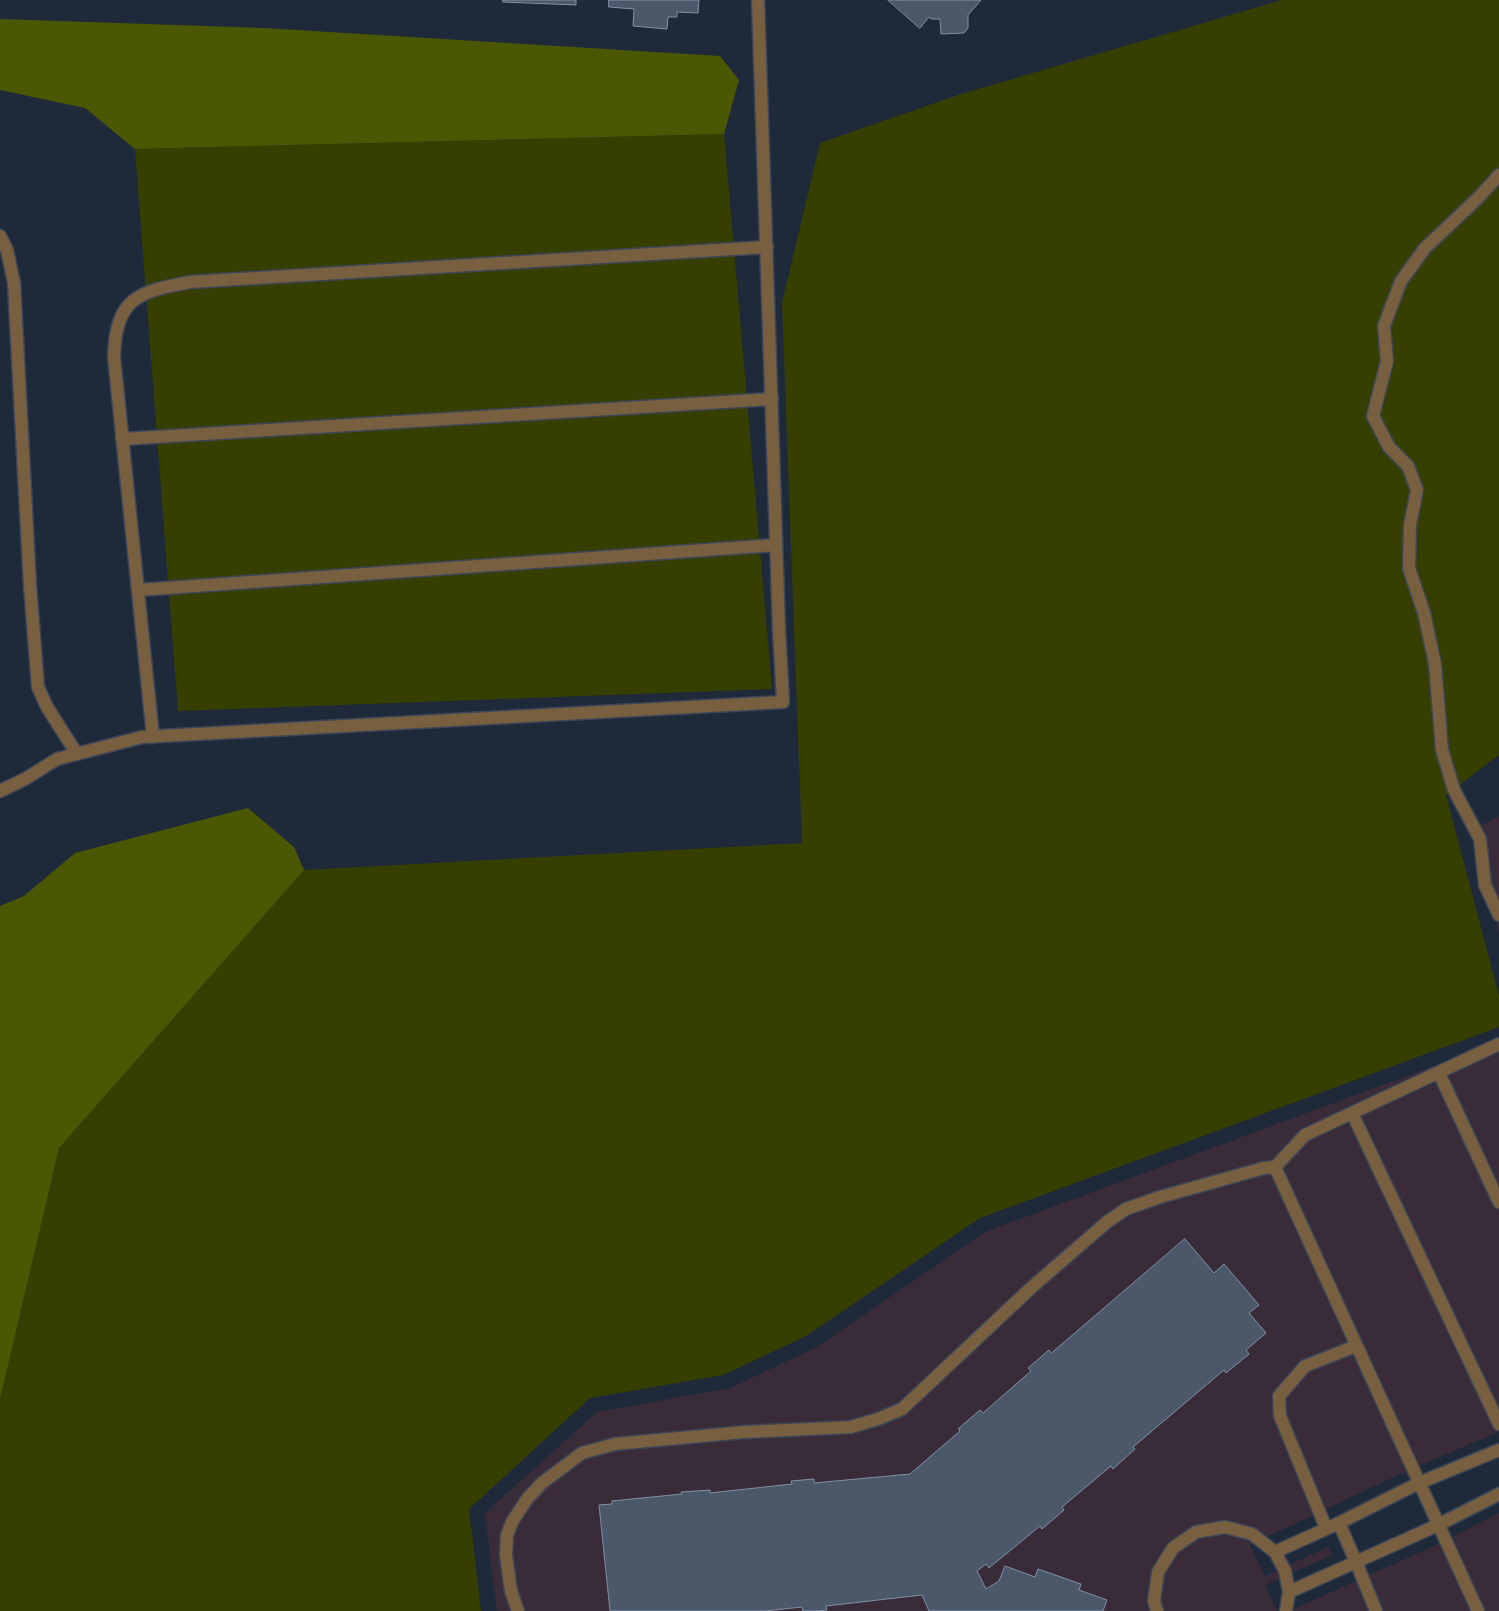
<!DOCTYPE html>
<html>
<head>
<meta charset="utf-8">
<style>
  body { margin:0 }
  canvas { display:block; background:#1e293a }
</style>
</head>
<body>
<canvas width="1499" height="1611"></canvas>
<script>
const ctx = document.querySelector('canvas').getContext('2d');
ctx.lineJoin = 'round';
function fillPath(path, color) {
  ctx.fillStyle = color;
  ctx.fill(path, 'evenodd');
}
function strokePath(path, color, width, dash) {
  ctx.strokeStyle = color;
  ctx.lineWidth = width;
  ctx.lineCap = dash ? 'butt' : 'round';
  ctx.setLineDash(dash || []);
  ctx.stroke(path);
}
fillPath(new Path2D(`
  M1499 816V933L1472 830Z
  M1499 1042V1432L1411 1469 1250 1545 1265 1576 1328 1547 1332 1555 1265 1585 1277 1611H497L485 1513 597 1412 730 1388 815 1348 987 1231Z
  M1499 1513V1611H1289L1445 1541Z`), '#392b38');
fillPath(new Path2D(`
  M1282 0H1499V755L1446 795 1499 996V1027L980 1218 806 1336 723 1375 590 1398 469 1509 481 1611H0V1399L59 1148 304 870 802 843 782 303 820 143 958 95Z
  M724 134 772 689 178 711 135 149Z`), '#373f00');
fillPath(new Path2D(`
  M0 19 264 28 720 56 739 80 724 134 135 149 85 108 0 90Z
  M248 808 294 847 304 870 59 1148 0 1399V906L24 896 75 853Z`), '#4c5703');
const building = new Path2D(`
  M503 0H576V5L503 2Z
  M609 0H699L698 13 677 12V17H668L667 29 633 26 634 9 609 7Z
  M888 0H981L968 15V28L964 33 941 34 940 19H931L929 17 920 28Z
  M1185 1239 1214 1273 1224 1264 1259 1305 1249 1313 1266 1333 1246 1350 1249 1354 1226 1373 1224 1370 1133 1447 1135 1449 1113 1469 1111 1466 1062 1507 1064 1510 1042 1529 1040 1526 989 1568 986 1564 977 1571 986 1589 999 1581 1005 1566 1035 1577 1038 1569 1081 1584 1079 1590 1107 1600 1103 1611H929L922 1595 826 1606 827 1610 816 1611H803L802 1607 765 1611H610L599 1505 612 1504V1501L682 1494 681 1492 710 1490V1493L792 1484 791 1481 814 1479V1483L910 1474 960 1431 958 1429 980 1410 983 1413 1031 1371 1028 1368 1049 1350 1051 1353Z`);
fillPath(building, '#4a586a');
strokePath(building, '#818fa4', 1);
const lane = new Path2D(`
  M1499 175 1478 198 1425 248 1401 281 1384 326 1387 361 1373 416 1389 447 1408 466 1417 490 1410 525 1409 568 1424 613 1435 664 1442 750 1454 790 1480 839 1485 885 1499 915
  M0 236 7 250 14 283 30 586 38 687 47 707 77 754
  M122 439 772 399
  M138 590 776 545
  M153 737 114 357C116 297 138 292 190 282L767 247
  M0 791 25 779 57 759 142 737 783 702 779 629 758 0
  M1439 1073 1499 1202
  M1352 1113 1499 1424
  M1275 1167 1478 1611
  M1326 1528 1280 1416 1279 1396 1305 1366 1356 1346
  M1356 1562 1376 1611
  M518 1611 511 1591 506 1555 507 1535 512 1522 527 1499 542 1483 582 1453 615 1444 744 1432 851 1427 878 1419 902 1409 1032 1287 1107 1222 1126 1209 1160 1197 1264 1168 1275 1167 1305 1135 1499 1044
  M1157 1611 1154 1601 1158 1572 1173 1548 1196 1532 1225 1527 1252 1534 1275 1552 1285 1571 1289 1592 1286 1611`);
const street = new Path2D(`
  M1339 1523 1356 1562
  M1275 1552 1339 1523 1419 1483 1499 1450
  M1289 1592 1438 1525 1499 1494`);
strokePath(lane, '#3c4657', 15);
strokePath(street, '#3c4657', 15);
strokePath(lane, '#785f40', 12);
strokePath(street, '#785f40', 12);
</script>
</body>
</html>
